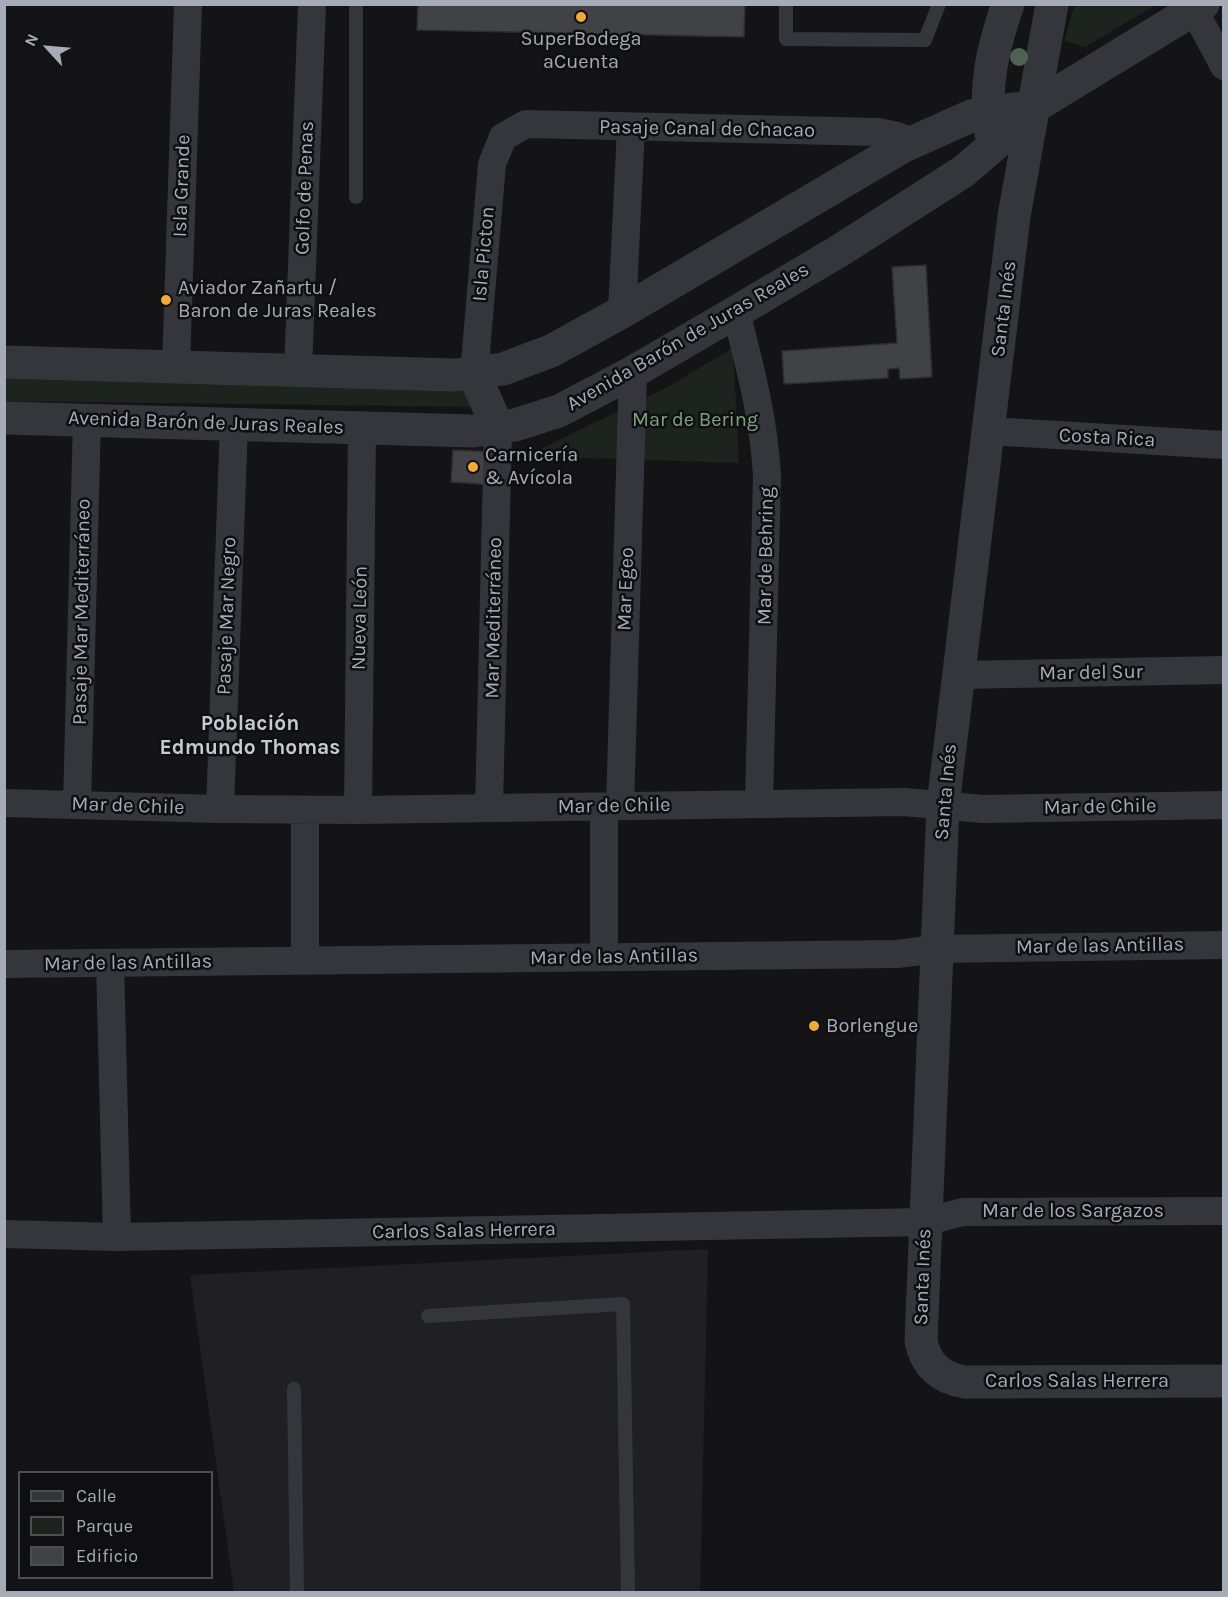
<!DOCTYPE html>
<html>
<head>
<meta charset="utf-8">
<style>
  body { margin:0 }
  #map { position:relative; width:1228px; height:1597px; overflow:hidden; background:#141416; font-family:Karla,sans-serif }
  canvas { display:block }
  .frame { position:absolute; inset:0; border:6px solid #a6acb7; pointer-events:none }
  .legend { position:absolute; left:18px; top:1471px; width:195px; height:108px; box-sizing:border-box; background:#0f0f11; border:2px solid #4b4e53; margin:0; padding:8px 10px; list-style:none; font-size:18px; color:#a6acb7 }
  .legend li { display:flex; align-items:center; gap:12px; height:30px }
  .legend b { width:30px; border:2px solid #4b4e53 }
  .north { position:absolute; left:18px; top:18px; width:60px; height:60px; -webkit-text-stroke:4px #0f0f11; paint-order:stroke; rotate:296deg; font-size:16px; font-weight:700; line-height:24px; text-align:center; color:#a6acb7 }
  .north::after { content:''; display:block; margin:auto; width:21px; height:27px; background:#a6acb7; clip-path:polygon(50% 0,100% 100%,50% 72%,0 100%) }
</style>
</head>
<body>
<div id="map">
<canvas width="1228" height="1597"></canvas>
<div class="frame"></div>
<ul class="legend">
<li><b style="height:8px;background:#35363b"></b>Calle</li>
<li><b style="height:16px;background:#1c241d"></b>Parque</li>
<li><b style="height:16px;background:#404246"></b>Edificio</li>
</ul>
<div class="north">N</div>
</div>
<script>
const ctx = document.querySelector('canvas').getContext('2d');
ctx.lineJoin = 'round';
function fillPath(path, color) {
  ctx.fillStyle = color;
  ctx.fill(path, 'evenodd');
}
function strokePath(path, color, width, dash) {
  ctx.strokeStyle = color;
  ctx.lineWidth = width;
  ctx.lineCap = dash ? 'butt' : 'round';
  ctx.setLineDash(dash || []);
  ctx.stroke(path);
}
function label(font, color, halo, rows, align = 'center') {
  ctx.font = font + ' Karla,sans-serif';
  ctx.lineWidth = 5;
  ctx.setLineDash([]);
  ctx.textBaseline = 'middle';
  ctx.strokeStyle = halo;
  ctx.fillStyle = color;
  for (const [text, x, y, turn = 0] of rows) {
    ctx.save();
    ctx.translate(x, y);
    ctx.rotate((+turn || 0) * Math.PI / 180);
    ctx.textAlign = isNaN(turn) ? turn : align;
    if (halo) ctx.strokeText(text, 0, 0);
    ctx.fillText(text, 0, 0);
    ctx.restore();
  }
}
fillPath(new Path2D(`
  M708 1249 700 1592H234L190 1275Z`), '#202023');
fillPath(new Path2D(`
  M1075 4H1156V5L1085 47 1064 41Z
  M733 348 739 463 526 456 664 389Z
  M5 375 475 386 476 407 5 401Z`), '#1c241d');
const building = new Path2D(`
  M418 4H745L744 37 417 30Z
  M926 265 932 377 900 379 899 368 888 369V378L784 384 782 351 897 343 892 267Z
  M453 450 495 452 493 485 451 482Z`);
fillPath(building, '#404246');
strokePath(building, '#2e2e32', 1.5);
strokePath(new Path2D(`
  M356 4V197
  M786 4V39L925 40 939 4
  M428 1316 623 1304 628 1592
  M294 1389 297 1592`), '#35363b', 14);
strokePath(new Path2D(`
  M1194 10 1224 66
  M622 312 631 128
  M736 312C750 367 764 419 767 476L759 803
  M176 367 188 4
  M298 371 312 4
  M474 374 492 164 503 137 526 124 878 132 897 136 913 142
  M990 431 1224 445
  M959 675 1224 670
  M4 803 220 809 358 810 904 802 983 809 1224 805
  M77 805 87 419
  M620 806 633 372
  M604 807V957
  M489 808 498 428
  M220 809 234 423
  M358 810 362 427
  M305 961V810
  M110 963 117 1237
  M4 964 897 954 936 949 1224 945
  M4 1234 117 1237 924 1222 963 1212 1224 1211`), '#35363b', 28);
strokePath(new Path2D(`
  M1052 4 1014 216 943 805 921 1341C926 1365 940 1378 965 1382L1224 1381
  M991 133C983 88 993 47 1008 4
  M4 362 455 375 503 369 551 351 622 312 902 147 971 116 987 112 1034 107
  M474 374 498 428
  M4 418 473 431 515 425 559 411 633 372 736 312 839 251 964 171 993 146 1034 107 1203 4`), '#35363b', 33);
ctx.fillStyle = '#4e624f';
for (const [x, y] of [
  [1019,57]
]) {
  ctx.beginPath();
  ctx.arc(x, y, 9, 0, 2 * Math.PI);
  ctx.fill();
}
for (const [x, y, r, color] of [
  [581,17,6,"#f4ab2e"],
  [166,300,6,"#f4ab2e"],
  [473,467,6,"#f4ab2e"],
  [814,1026,6,"#f4ab2e"]
]) {
  const dot = new Path2D();
  dot.arc(x, y, r, 0, 2 * Math.PI);
  ctx.fillStyle = color;
  ctx.fill(dot);
  strokePath(dot, '#0f0f11', 2);
}
label('20px', '#a6acb7', '#0f0f11', [
  ["SuperBodega",581,39,"center"],
  ["aCuenta",581,62,"center"],
  ["Aviador Zañartu /",178,288],
  ["Baron de Juras Reales",178,311],
  ["Carnicería",485,455],
  ["& Avícola",485,478],
  ["Borlengue",826,1026]
], 'left');
label('20px', '#a6acb7', '#0f0f11', [
  ["Pasaje Canal de Chacao",707,129,1],
  ["Isla Grande",182,186,-88],
  ["Golfo de Penas",305,188,-88],
  ["Isla Picton",484,254,-85],
  ["Santa Inés",1004,309,-83],
  ["Avenida Barón de Juras Reales",688,337,-30],
  ["Avenida Barón de Juras Reales",206,423,2],
  ["Costa Rica",1107,438,3],
  ["Mar de Behring",766,556,-89],
  ["Mar Egeo",626,589,-88],
  ["Pasaje Mar Mediterráneo",82,612,-89],
  ["Pasaje Mar Negro",227,616,-88],
  ["Nueva León",360,618,-89],
  ["Mar Mediterráneo",494,618,-89],
  ["Mar del Sur",1091,673,-1],
  ["Santa Inés",946,792,-85],
  ["Mar de Chile",128,806,2],
  ["Mar de Chile",614,806,-1],
  ["Mar de Chile",1100,807,-1],
  ["Mar de las Antillas",1100,946,-1],
  ["Mar de las Antillas",614,957,-1],
  ["Mar de las Antillas",128,963,-1],
  ["Mar de los Sargazos",1073,1211],
  ["Carlos Salas Herrera",464,1231,-1],
  ["Santa Inés",923,1277,-88],
  ["Carlos Salas Herrera",1077,1381]
]);
label('20px', '#7da27e', '#0f0f11', [
  ["Mar de Bering",695,420]
]);
label('bold 21px', '#c7cad3', '#0f0f11', [
  ["Población",250,724],
  ["Edmundo Thomas",250,748]
]);
</script>
</body>
</html>
